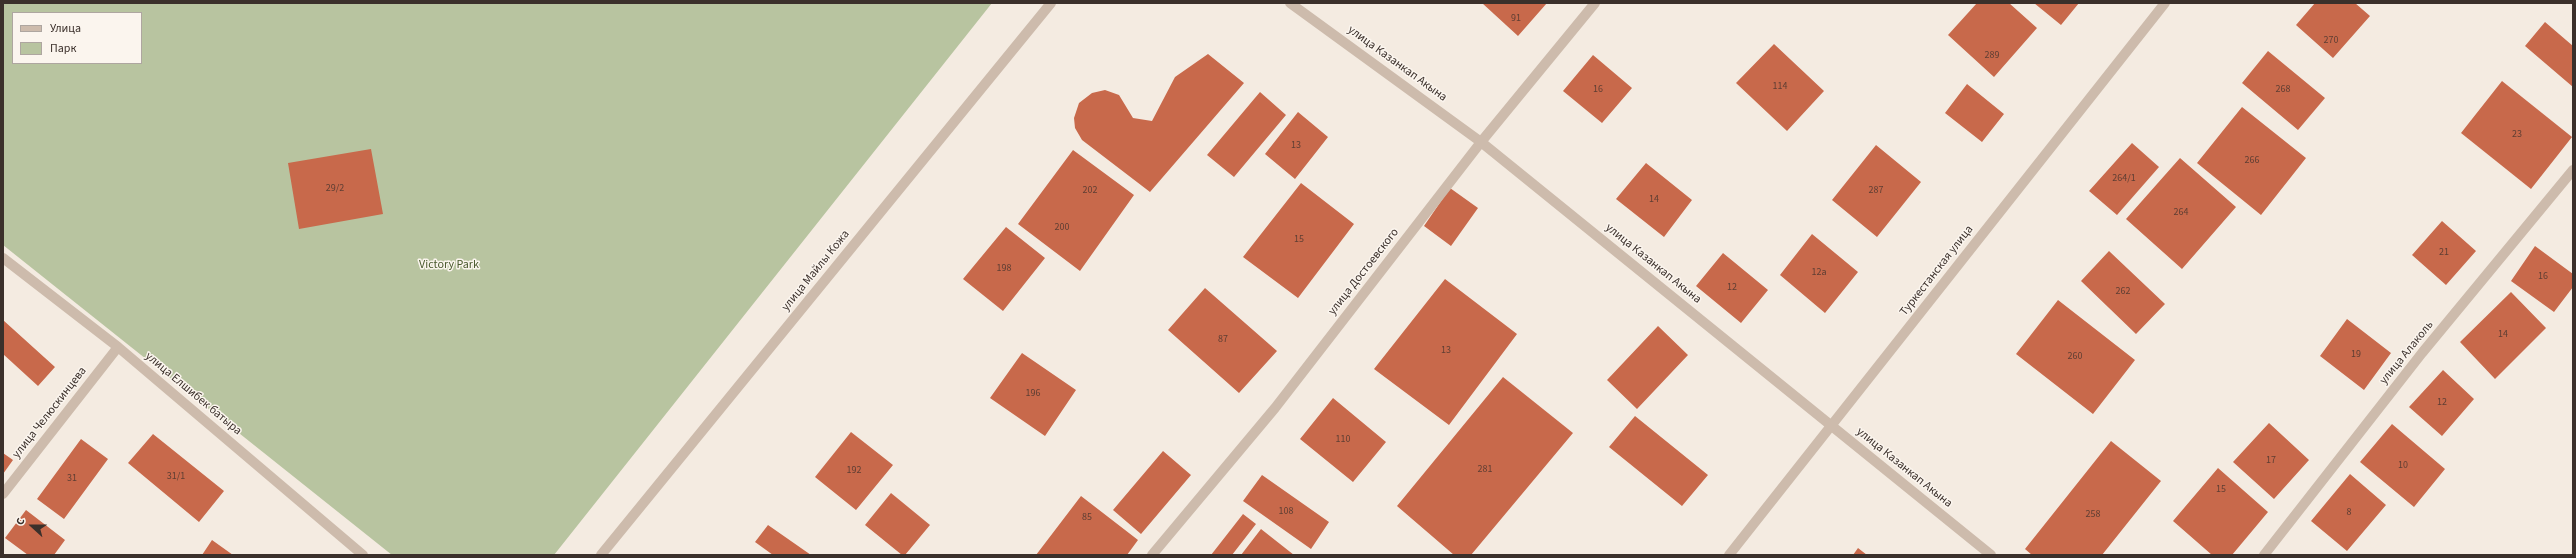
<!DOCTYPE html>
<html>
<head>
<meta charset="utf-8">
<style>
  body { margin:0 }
  #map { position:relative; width:2576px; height:558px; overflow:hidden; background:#f4ebe1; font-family:"Source Sans 3",sans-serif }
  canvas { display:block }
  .frame { position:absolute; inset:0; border:4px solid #3b302b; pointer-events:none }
  .legend { position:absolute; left:12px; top:12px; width:130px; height:52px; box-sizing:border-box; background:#fbf5ee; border:1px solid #aea6a0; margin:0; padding:5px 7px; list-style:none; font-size:12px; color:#3b302b }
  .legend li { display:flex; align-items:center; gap:8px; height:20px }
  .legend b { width:20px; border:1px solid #aea6a0 }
  .north { position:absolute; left:12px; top:506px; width:40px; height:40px; -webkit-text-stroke:3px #fbf5ee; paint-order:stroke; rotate:291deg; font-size:11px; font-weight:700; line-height:16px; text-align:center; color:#3b302b }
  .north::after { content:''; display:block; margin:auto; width:14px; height:18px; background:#3b302b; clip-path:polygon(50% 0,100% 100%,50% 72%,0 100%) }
</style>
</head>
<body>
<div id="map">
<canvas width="2576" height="558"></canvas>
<div class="frame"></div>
<ul class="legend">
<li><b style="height:5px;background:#cdbbac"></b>Улица</li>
<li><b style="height:11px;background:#b8c4a0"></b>Парк</li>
</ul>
<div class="north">С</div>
</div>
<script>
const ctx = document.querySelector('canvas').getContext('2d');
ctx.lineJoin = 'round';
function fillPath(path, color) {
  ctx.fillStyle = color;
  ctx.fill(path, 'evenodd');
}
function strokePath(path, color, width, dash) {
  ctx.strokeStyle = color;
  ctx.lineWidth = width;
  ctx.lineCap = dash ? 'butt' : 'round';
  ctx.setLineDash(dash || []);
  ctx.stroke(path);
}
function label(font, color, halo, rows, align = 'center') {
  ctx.font = font + ' "Source Sans 3",sans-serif';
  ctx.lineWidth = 3;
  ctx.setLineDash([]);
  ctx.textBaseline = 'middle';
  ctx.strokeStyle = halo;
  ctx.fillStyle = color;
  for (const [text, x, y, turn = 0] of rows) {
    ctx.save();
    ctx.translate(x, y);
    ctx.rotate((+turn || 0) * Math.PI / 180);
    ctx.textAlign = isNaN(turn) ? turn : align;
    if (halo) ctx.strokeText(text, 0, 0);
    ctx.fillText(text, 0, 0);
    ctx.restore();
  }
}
fillPath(new Path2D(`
  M3 3H992L554 555H392L3 245ZM13 13H141V63H13Z`), '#b8c4a0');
fillPath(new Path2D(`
  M1482 3H1547L1518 36Z
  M1977 3H2009L2037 28 1994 77 1948 35Z
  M2034 3H2079L2061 25Z
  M2315 3H2355L2370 16 2333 58 2296 25Z
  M2545 22 2573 46V87L2525 46Z
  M1774 44 1824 91 1787 131 1736 83Z
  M2268 51 2325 98 2298 130 2242 83Z
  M1208 54 1244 83 1150 192 1082 140 1075 128 1074 118 1079 103 1092 93 1105 90 1119 95 1133 118 1152 121 1175 77Z
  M1593 55 1632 88 1602 123 1563 91Z
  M2502 81 2572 137 2531 189 2461 133Z
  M1967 84 2004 114 1982 142 1945 113Z
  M1260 92 1286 115 1234 177 1207 155Z
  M2242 107 2306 158 2261 215 2197 163Z
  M1298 112 1328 137 1295 179 1265 154Z
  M2132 143 2159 167 2117 215 2089 191Z
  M1876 145 1921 182 1877 237 1832 200Z
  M371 149 383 214 299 229 288 163Z
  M1073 150 1134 195 1080 271 1018 224Z
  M2180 158 2236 207 2182 269 2126 219Z
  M1646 163 1692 200 1664 237 1616 199Z
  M1301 183 1354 224 1298 298 1243 257Z
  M1450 188 1478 208 1451 246 1424 226Z
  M2442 221 2476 251 2446 285 2412 255Z
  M1006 227 1045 258 1003 311 963 279Z
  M1812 234 1858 272 1825 313 1780 275Z
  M2535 246 2573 274V287L2554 312 2511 281Z
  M2109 251 2165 304 2136 334 2081 281Z
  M1723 253 1768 290 1741 323 1696 286Z
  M1445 279 1517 334 1449 425 1374 369Z
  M1205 288 1277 351 1239 393 1168 330Z
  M2511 292 2546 328 2495 379 2460 342Z
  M2058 300 2135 360 2093 414 2016 354Z
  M2347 319 2391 353 2364 390 2320 356Z
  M3 320 55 367 38 386 3 354Z
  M1658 326 1688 355 1637 409 1607 380Z
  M1022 353 1076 390 1045 436 990 398Z
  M2443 370 2474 399 2442 436 2409 407Z
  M1503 377 1573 433 1471 555H1454L1397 506Z
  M1333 398 1386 442 1353 482 1300 439Z
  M1635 416 1708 475 1682 506 1609 447Z
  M2269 423 2309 460 2274 499 2233 462Z
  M2392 424 2445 469 2414 507 2360 462Z
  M851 432 893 465 856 510 815 477Z
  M153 434 224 491 199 522 128 463Z
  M81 439 108 459 64 519 37 499Z
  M2111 441 2161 481 2102 555H2032L2025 549Z
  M1163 451 1191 475 1141 534 1113 510Z
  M3 453 13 460 3 474Z
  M2218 468 2268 512 2232 555H2212L2173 521Z
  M2350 474 2386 505 2347 551 2311 521Z
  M1262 475 1329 522 1311 549 1243 501Z
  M891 493 930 525 905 555H902L865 525Z
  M1081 496 1138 540 1127 555H1036Z
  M26 510 65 540 54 555H28L5 538Z
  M1243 514 1256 524 1232 555H1211Z
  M768 525 811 555H773L755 542Z
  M1261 529 1294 555H1241Z
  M212 540 233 555H202Z
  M1858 548 1867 555H1853Z`), '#c8694b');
strokePath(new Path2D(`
  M1290 3 1481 142 1991 555
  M3 258 118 347 363 555
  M3 494 118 347
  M601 555 1051 3
  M1152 555 1275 408 1481 142 1595 3
  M1729 555 2165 3
  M2264 555 2422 353 2573 170`), '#cdbbac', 10);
label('10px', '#5e3e33', null, [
  ["91",1516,19],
  ["270",2331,41],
  ["289",1992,56],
  ["114",1780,87],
  ["16",1598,90],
  ["268",2283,90],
  ["23",2517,135],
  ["13",1296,146],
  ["266",2252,161],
  ["264/1",2124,179],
  ["29/2",335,189],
  ["202",1090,191],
  ["287",1876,191],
  ["14",1654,200],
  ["264",2181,213],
  ["200",1062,228],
  ["15",1299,240],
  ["21",2444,253],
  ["198",1004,269],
  ["12а",1819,273],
  ["16",2543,277],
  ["12",1732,288],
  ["262",2123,292],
  ["14",2503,335],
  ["87",1223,340],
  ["13",1446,351],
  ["19",2356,355],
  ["260",2075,357],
  ["196",1033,394],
  ["12",2442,403],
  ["110",1343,440],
  ["17",2271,461],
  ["10",2403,466],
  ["281",1485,470],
  ["192",854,471],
  ["31/1",176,477],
  ["31",72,479],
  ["15",2221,490],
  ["108",1286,512],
  ["8",2349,513],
  ["258",2093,515],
  ["85",1087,518]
]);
label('12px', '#3b302b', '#fbf5ee', [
  ["улица Казанкап Акына",1397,64,36],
  ["улица Казанкап Акына",1653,264,39],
  ["улица Майлы Кожа",816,271,-51],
  ["Туркестанская улица",1937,271,-52],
  ["улица Достоевского",1364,272,-52],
  ["улица Алаколь",2407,353,-51],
  ["улица Елшибек батыра",193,394,40],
  ["улица Челюскинцева",50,413,-52],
  ["улица Казанкап Акына",1904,468,39]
]);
label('12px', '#4a5a2e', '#fbf5ee', [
  ["Victory Park",449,265]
]);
</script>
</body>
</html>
